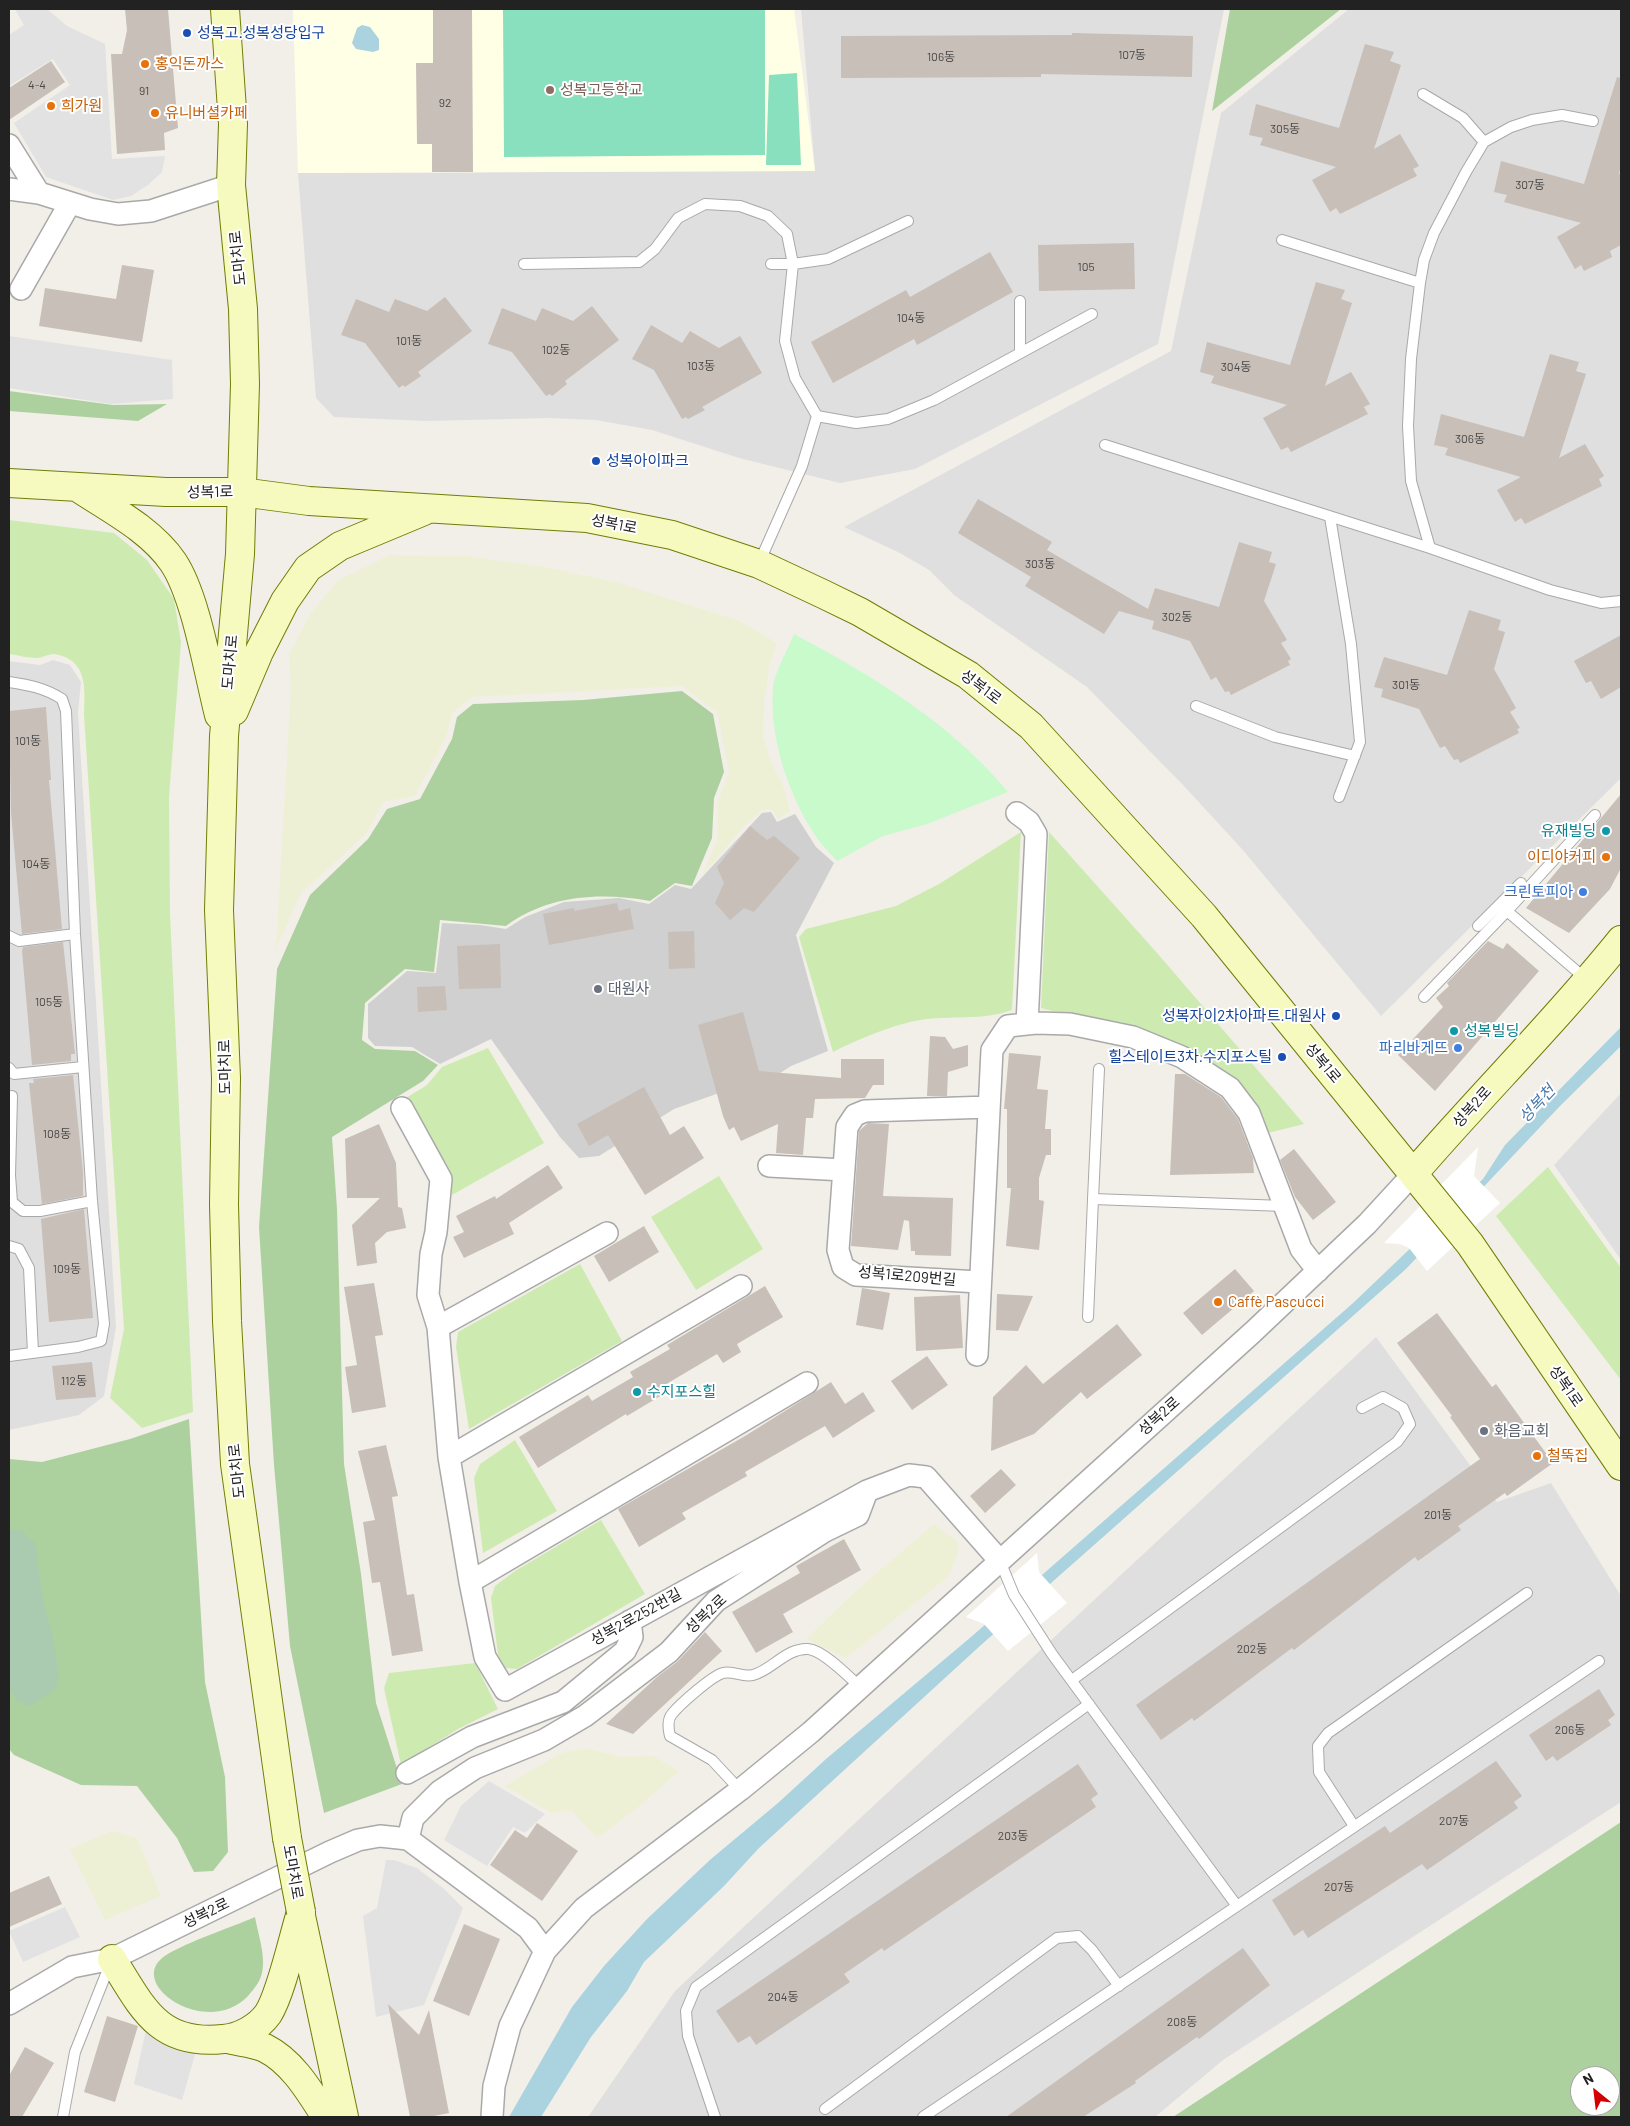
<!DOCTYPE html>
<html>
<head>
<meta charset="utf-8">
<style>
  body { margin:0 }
  #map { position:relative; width:1630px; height:2126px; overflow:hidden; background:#f2efe9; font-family:Barlow,sans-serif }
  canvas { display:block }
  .frame { position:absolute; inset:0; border:10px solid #222; pointer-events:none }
  .north { position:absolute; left:1570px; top:2066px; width:50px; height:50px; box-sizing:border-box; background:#fff; border:1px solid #a7a7a7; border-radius:50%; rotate:331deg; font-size:14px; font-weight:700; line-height:20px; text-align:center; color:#222 }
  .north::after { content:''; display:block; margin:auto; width:18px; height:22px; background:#d40000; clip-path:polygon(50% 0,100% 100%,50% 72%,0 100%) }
</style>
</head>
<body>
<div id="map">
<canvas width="1630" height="2126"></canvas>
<div class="frame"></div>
<div class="north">N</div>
</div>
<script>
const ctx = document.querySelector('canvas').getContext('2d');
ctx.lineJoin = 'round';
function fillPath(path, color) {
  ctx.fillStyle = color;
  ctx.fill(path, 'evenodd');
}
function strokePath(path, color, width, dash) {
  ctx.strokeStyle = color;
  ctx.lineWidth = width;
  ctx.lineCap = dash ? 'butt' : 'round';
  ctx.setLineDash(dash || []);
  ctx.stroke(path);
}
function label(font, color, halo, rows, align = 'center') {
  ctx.font = font + ' Barlow,"Noto Sans KR",sans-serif';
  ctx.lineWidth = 4;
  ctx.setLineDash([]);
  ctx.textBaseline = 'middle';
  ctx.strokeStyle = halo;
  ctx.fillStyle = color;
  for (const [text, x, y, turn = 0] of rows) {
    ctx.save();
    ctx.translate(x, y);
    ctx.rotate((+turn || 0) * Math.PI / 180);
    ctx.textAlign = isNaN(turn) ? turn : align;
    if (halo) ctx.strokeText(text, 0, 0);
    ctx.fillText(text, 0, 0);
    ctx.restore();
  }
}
fillPath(new Path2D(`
  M801 9H1224L1158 344 915 469 840 483 739 458 652 430 596 420 548 418 426 421 334 417 316 398 298 173 815 171Z
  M1349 9 1621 10V778L1381 1016 1242 849 1183 785 1087 687 954 595 929 570 900 553 844 527 1171 351 1221 113Z
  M53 660 70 665 81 682 78 712 116 1327 104 1396 79 1415 9 1430V661L40 665Z
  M1621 1093V1260L1554 1165Z
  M1376 1337 1497 1502 1551 1483 1621 1596V1802L1223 2060 1155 2117H588L675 1991Z`), '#e0dfdf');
fillPath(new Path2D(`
  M293 9H794L815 171 298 173Z`), '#ffffe5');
fillPath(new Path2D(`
  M771 812 777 822 795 814 816 847 834 863 796 935 828 1051 791 1066 771 1079 719 1093 674 1109 599 1156 579 1158 560 1137 491 1039 440 1064 412 1047 375 1046 368 1038V1004L407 971 436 973 442 923 480 925 506 929 525 917 564 902 619 898 649 904 675 885 691 889 762 813Z`), '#d0d0d0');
fillPath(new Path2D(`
  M390 555 467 556 545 567 619 583 740 621 777 643 770 664 764 701 763 736 771 762 784 788 790 811 778 819 772 809 762 810 745 825 702 876 717 839 718 801 729 772 717 712 682 686 473 697 452 713 446 737 415 796 383 802 366 834 301 893 276 949 291 687 289 655 310 614 337 581Z
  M934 1524 958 1542 957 1555 949 1576 846 1658 806 1639 858 1589Z
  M586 1748 621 1757 653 1756 679 1771 637 1808 600 1836H595L571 1810 551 1813 505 1786 561 1753Z
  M112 1831 137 1838 161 1896 105 1920 70 1849Z`), '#eef0d5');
fillPath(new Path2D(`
  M9 520 114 533 147 560 174 599 181 642 169 797 170 913 193 1412 142 1428 110 1398 124 1329 84 715C85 689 88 659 54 654 48 654 42 658 36 658 27 658 18 655 9 654Z
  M1021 832 1012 1010C982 1021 951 1015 920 1020 895 1024 856 1040 833 1052L799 937 806 929 896 906 939 884Z
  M1049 832 1158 954 1304 1124 1268 1133 1255 1109 1188 1049 1121 1022 1086 1020 1041 1008Z
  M488 1048 544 1143 452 1195 450 1170 406 1098 427 1085 442 1067Z
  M1548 1167 1621 1268V1380L1496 1216Z
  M719 1176 763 1249 696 1290 651 1217Z
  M580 1264 622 1341 469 1429 456 1347 458 1332Z
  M515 1440 557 1511 483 1553 474 1478 480 1464Z
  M601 1520 645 1594 517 1669 505 1668 498 1655 491 1598 495 1586 515 1571Z
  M475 1663 498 1709 458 1729 401 1765 384 1688 389 1673Z`), '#cdebb0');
fillPath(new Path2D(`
  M1230 9H1341L1212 111Z
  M9 391 113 405 167 404 138 421 9 411Z
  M682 691 713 714 724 772 714 798 712 838 692 886 675 883 650 901C600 892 548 895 506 926L440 920 434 972 405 969 365 1003 362 1040 375 1049 415 1051 438 1065 423 1081 332 1137 337 1209 344 1464 361 1574 376 1703 402 1784 324 1813 290 1646 274 1465 259 1227 277 969 310 895 368 839 387 809 420 799 452 739 457 717 473 704 583 700Z
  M189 1419 205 1682 225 1777 228 1852 213 1871 194 1872 177 1838 137 1786 81 1785 14 1755 9 1749V1459L42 1462 130 1439Z
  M1621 1822V2117H1173ZM1580 2076H1610V2106H1580Z
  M255 1917C258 1934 266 1956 262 1973 260 1982 254 1989 248 1996 208 2038 130 1987 161 1959 177 1945 233 1927 255 1917Z`), '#add19e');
fillPath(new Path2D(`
  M9 1529 21 1530 35 1543 44 1604 53 1637 59 1675 56 1688 30 1706 17 1701 9 1689Z`), '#aacbaf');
fillPath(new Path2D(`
  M794 634C873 676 951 723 1008 792L927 824 883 836 837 861C830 853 821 845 815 835 788 794 769 737 773 687 775 672 788 649 794 634Z`), '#c8facc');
fillPath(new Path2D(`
  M503 9H765V155L504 157Z
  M797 73 801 165H766L769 75Z`), '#88e0be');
fillPath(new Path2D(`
  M15 9H47L67 26 105 44 112 159 165 156 162 172 148 185 131 196 113 200 46 177 14 123 70 85 53 59 9 86V35L24 25Z
  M9 336 172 360 173 399 111 404 9 388Z
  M489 1781 545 1814 525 1833 513 1827 487 1866 444 1840 461 1806Z
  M386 1860H394L417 1868 444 1889 463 1908 424 2005 376 2017 363 1916 377 1908Z
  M65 1907 80 1937 23 1962 9 1931Z
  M146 2030 196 2051 182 2100 134 2084Z`), '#e2e2e2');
fillPath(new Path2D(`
  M362 25 370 27 379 39V50L373 52 356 49 352 43 357 28Z
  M1621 1027V1046L1560 1106 1406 1269 981 1645 759 1848 724 1886 644 1962 627 1991 591 2037 541 2117H509L572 2007 604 1966 647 1919 711 1859 778 1803 826 1759 971 1637 1352 1304 1483 1179 1505 1145Z`), '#aad3df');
fillPath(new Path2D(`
  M1478 1147 1474 1176 1500 1203 1427 1271 1409 1248 1400 1244 1384 1243Z
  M1037 1553 1039 1572 1067 1603 1008 1651 984 1624 966 1617Z`), '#fff');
fillPath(new Path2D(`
  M125 9H168L178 128 164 133 165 150 117 154 111 54H122L127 30Z
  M433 9H472L473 172H432V144H417L416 63H433Z
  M1072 33 1193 36 1192 77 1041 74V77L841 78V36L1072 35Z
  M1365 44 1394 52 1390 61 1401 65 1374 149 1400 134 1419 166 1413 169 1417 176 1340 214 1336 208 1330 212 1312 180 1336 167 1260 145 1263 138 1249 135 1256 104 1339 128Z
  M51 61 65 82 9 120V88Z
  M1617 77 1621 78V167L1619 173 1621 177V245L1610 251 1612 257 1584 271 1581 265 1575 269 1557 237 1581 223 1504 202 1507 195 1494 192 1501 161 1584 184Z
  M1134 243 1135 289 1039 291 1038 245Z
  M990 252 1013 292 917 345 914 339 833 383 811 342 906 290 910 297Z
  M122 265 154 270 142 342 39 326 45 288 116 299Z
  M1316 282 1345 290 1341 299 1352 303 1325 386 1351 372 1370 404 1364 407 1368 414 1291 452 1288 447 1281 450 1263 418 1287 405 1211 383 1214 376 1200 372 1207 342 1290 365Z
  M445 297 472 331 418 372 421 376 405 387 403 385 399 388 365 343 341 335 356 299 389 312 395 299 427 311Z
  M592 306 619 340 565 381 567 384 552 396 550 394 546 396 512 352 488 344 502 308 536 321 542 308 573 321Z
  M651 325 682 343 690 331 719 348 740 336 762 373 702 407 705 410 688 419 686 417 682 419 654 370 632 359Z
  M1550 354 1579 362 1576 371 1586 374 1559 458 1585 444 1604 476 1599 479 1602 486 1525 524 1521 518 1515 522 1497 490 1521 477 1445 455 1448 448 1434 445 1441 414 1524 437Z
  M978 499 1052 542 1047 550 1148 609 1155 588 1219 607 1239 542 1272 552 1269 562 1276 564 1264 601 1287 640 1281 643 1291 659 1288 661 1290 665 1231 695 1229 691 1225 692 1216 677 1211 680 1190 641 1152 629 1154 621 1119 611 1104 634 1025 586 1031 577 958 533Z
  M1469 610 1501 620 1498 630 1505 632 1494 669 1516 708 1510 712 1520 728 1517 729 1519 733 1460 763 1458 759 1454 760 1445 746 1440 748 1419 709 1381 697 1383 689 1374 687 1384 657 1447 675Z
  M1621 635V687L1601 699 1591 681 1586 683 1574 661Z
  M46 707 51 780H49L62 929 22 934 11 813 9 711Z
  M1621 794V868L1610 889 1569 933 1526 908Z
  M750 826 767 840 774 836 800 858 754 912 744 908 730 920 715 903 724 883 717 867Z
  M617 903 619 911 630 908 634 929 549 945 543 914 574 908V911Z
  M694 931 695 968 669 969 668 932Z
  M1488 941 1503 949 1507 943 1539 971 1435 1091 1398 1055 1443 1007 1436 998 1449 986 1447 983Z
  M63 942 75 1054H71V1061L32 1065 22 951 23 947Z
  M500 944 501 988 459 989 457 946Z
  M445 986 447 1010 418 1012 417 987Z
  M743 1012 759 1071 841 1078V1059H884V1085H873L865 1098 815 1099 813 1118H806L803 1155 776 1153 778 1124 741 1141 734 1127 729 1130 723 1116 698 1025Z
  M930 1036 945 1037 953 1049 968 1045V1066L948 1072 947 1096H927Z
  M1009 1053 1041 1056 1037 1089 1048 1090 1045 1129H1051V1155H1046L1039 1178V1200L1044 1201 1039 1250 1006 1246 1011 1188H1007V1109H1004Z
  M1175 1074H1185L1221 1097 1238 1119 1253 1158 1254 1173 1170 1175Z
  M73 1075 83 1172V1196L42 1204 29 1083H34L33 1079Z
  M644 1087 670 1135 684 1126 704 1158 645 1195 608 1135 589 1146 577 1124Z
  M868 1123 889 1124 883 1196 953 1198 951 1256 915 1255V1251H911L909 1221 904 1220 898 1250 851 1246 859 1131Z
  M379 1124 396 1163 398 1207 402 1208 406 1228 387 1232 375 1243 377 1263 357 1266 352 1225 380 1198H347L345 1139Z
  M1294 1149 1336 1202 1313 1220 1295 1197 1280 1160Z
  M548 1165 563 1188 509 1223 514 1234 464 1258 453 1237 464 1232 456 1216 495 1196 496 1199Z
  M84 1209 93 1318 49 1322 41 1219Z
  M644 1226 659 1252 609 1282 594 1256Z
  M1235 1269 1254 1291 1202 1335 1183 1313Z
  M374 1283 383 1335 375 1336 386 1407 352 1413 345 1367 357 1365 344 1287Z
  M765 1286 783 1317 737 1344 741 1352 723 1363 717 1354 658 1389 662 1395 627 1416 626 1414 538 1468 519 1437 588 1395 592 1401 633 1377 630 1372 670 1349 667 1345Z
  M862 1288 890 1293 883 1330 856 1325Z
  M997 1294 1033 1296 1018 1331 996 1330Z
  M960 1295 963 1348 916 1351 914 1297Z
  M1437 1313 1492 1387 1496 1384 1553 1463 1507 1496 1505 1493 1458 1526 1461 1530 1418 1561 1415 1557 1294 1650 1292 1648 1194 1721 1192 1718 1161 1740 1136 1705 1480 1459 1450 1417 1452 1416 1397 1343Z
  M1117 1324 1142 1355 1087 1399 1081 1392 1034 1434 991 1451 993 1397 1026 1365 1043 1384Z
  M927 1356 948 1385 912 1410 891 1381Z
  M92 1362 96 1397 56 1400 52 1366Z
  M831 1382 845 1404 863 1392 875 1411 833 1438 825 1426 745 1472 747 1476 682 1513 686 1519 639 1547 618 1509 745 1436Z
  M386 1445 398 1496 392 1497 407 1595 414 1594 423 1651 392 1656 380 1582 372 1583 363 1522 375 1520 358 1451Z
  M1001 1469 1016 1485 985 1513 970 1496Z
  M844 1539 861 1570 783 1614 793 1632 756 1653 732 1612 800 1573 796 1566Z
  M705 1632 722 1651 633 1734 606 1724 657 1677 678 1661Z
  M1599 1689 1615 1715 1608 1720 1611 1725 1557 1761 1553 1756 1546 1761 1529 1735Z
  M1496 1761 1522 1796 1514 1802 1518 1808 1427 1870 1422 1864 1308 1938 1303 1930 1294 1936 1272 1900 1385 1826 1390 1833Z
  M1078 1764 1098 1794 1091 1799 1096 1807 884 1951 882 1948 844 1974 850 1982 756 2045 750 2036 738 2043 716 2011Z
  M537 1823 578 1851 542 1901 490 1865 515 1830 527 1838Z
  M49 1876 62 1904 9 1927V1893Z
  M464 1924 500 1939 469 2016 433 2001Z
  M1243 1948 1270 1985 1199 2039 1197 2037 1135 2081 1136 2083 1083 2117H1006Z
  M388 2004 419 2035 429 2010 449 2113 429 2117H410Z
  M107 2016 138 2026 115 2102 84 2092Z
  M25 2047 54 2063 22 2117H9V2076Z`), '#c7bfb8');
const lane = new Path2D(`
  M1423 94 1463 118 1484 142
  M1282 240 1420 283
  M524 264 639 262 655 249 678 218 705 204 740 206 768 216 787 234 793 264 785 341 795 378 817 416 802 466 759 563
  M771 264H793L828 259 908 221
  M1020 353V301
  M817 416 856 423 888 419 934 400 1092 314
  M1105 445 1430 548 1550 590 1601 603 1621 601
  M1330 517 1351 644 1360 742 1339 797
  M1430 548 1411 481 1408 426 1411 359 1420 283 1424 260 1434 233 1466 172 1484 142 1511 127 1532 120 1562 115 1593 121
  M9 682C29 685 45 688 62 699L66 711 75 934 92 1201 104 1324 101 1341 78 1347 9 1356
  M1196 706 1275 737 1355 756
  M1500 904 1507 911 1595 815
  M1478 926 1521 883
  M9 936 19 941 75 934
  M1424 997 1507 911 1587 980
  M9 1068 14 1074 83 1067
  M1099 1069 1093 1199 1284 1206
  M12 1096 10 1175 12 1202 23 1211H40L92 1201
  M9 1246 19 1249 29 1268 33 1353
  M1088 1317 1093 1199
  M1000 1561 1014 1595 1052 1654 1237 1906 1599 1661
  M1072 1680 1397 1442 1410 1424 1403 1408 1383 1397 1362 1408
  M740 1790 712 1760 670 1736C668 1728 667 1720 672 1714 680 1704 712 1676 723 1673 733 1670 743 1678 753 1675 772 1670 786 1648 808 1649 823 1650 849 1677 860 1687
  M1354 1826 1319 1772 1318 1746 1328 1733 1527 1593
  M825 2109 1057 1938 1078 1936 1092 1950 1119 1986
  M63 2117 75 2052 110 1964
  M715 2117 688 2036 686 2011 696 1987 1089 1704
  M923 2117 1237 1906`);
const street = new Path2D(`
  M9 145 39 193
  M9 189 39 193 90 209 118 214 151 211 231 185
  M21 289 70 203
  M1017 813 1029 822 1036 834 1027 1024
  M402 1108 441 1179 436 1232 431 1254 428 1295 438 1327 449 1457 470 1582 485 1657 505 1690 867 1491 909 1475 926 1477 1000 1561
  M769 1166 844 1170
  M979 1282 856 1275 843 1267 838 1250 847 1127 855 1115 865 1111 989 1107
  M438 1327 607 1233
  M977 1355 992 1050 1008 1026 1036 1023 1070 1024 1133 1037 1182 1057 1230 1088 1249 1113 1301 1249 1318 1271
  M449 1457 741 1286
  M470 1582 807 1383
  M407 1773 472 1737 563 1702 625 1651 632 1637 630 1621
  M408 1839 413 1818 440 1791 475 1768 544 1740 585 1716 669 1652 716 1601 825 1531 858 1515 867 1491
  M9 2004 72 1967 112 1959 330 1852 358 1840 380 1836 408 1839 528 1928 545 1951
  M492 2117 494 2086 510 2026 545 1951 584 1908 740 1790 811 1732 1253 1332 1367 1224 1413 1174`);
const secondary = new Path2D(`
  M225 9 233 124 231 185 243 309 245 384 240 554 224 736 219 910 226 1078 224 1204 227 1321 235 1464 287 1838
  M9 483 166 492H241L309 501 587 518 672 535 759 564 823 594 860 612 968 675 1031 726 1204 916 1470 1244 1621 1466
  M80 489C112 510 151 530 173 562 196 596 208 672 219 715
  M234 711 259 652 285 601 308 568 340 546 424 511
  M1413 1174C1481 1095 1556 1021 1621 940
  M301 1916 344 2117
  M112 1959C142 2007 158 2046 223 2039 239 2038 258 2028 268 2014 281 1994 293 1938 301 1912
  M227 2039C239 2042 254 2043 265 2048 293 2062 310 2092 326 2117`);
strokePath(lane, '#a9a9a9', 12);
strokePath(street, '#a9a9a9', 24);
strokePath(secondary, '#707d05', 30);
strokePath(lane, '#fff', 10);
strokePath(street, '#fff', 21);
strokePath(secondary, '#f7fabf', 28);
const secondaryBridge = new Path2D(`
  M287 1838 301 1912`);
strokePath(secondaryBridge, '#707d05', 30, []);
strokePath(secondaryBridge, '#f7fabf', 28);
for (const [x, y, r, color] of [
  [187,33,5,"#1a4fb4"],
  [145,64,5,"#e8710a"],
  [550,90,5,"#8d6e63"],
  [51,106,5,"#e8710a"],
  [155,113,5,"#e8710a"],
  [596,461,5,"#1a4fb4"],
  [1606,831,5,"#0f9aa8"],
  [1606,857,5,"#e8710a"],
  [1583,892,5,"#3f7fe0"],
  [598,989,5,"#6b7280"],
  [1336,1016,5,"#1a4fb4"],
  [1454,1031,5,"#0f9aa8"],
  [1458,1048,5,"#3f7fe0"],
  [1282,1057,5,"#1a4fb4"],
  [1218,1302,5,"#e8710a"],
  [637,1392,5,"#0f9aa8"],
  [1484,1431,5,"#6b7280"],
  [1537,1456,5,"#e8710a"]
]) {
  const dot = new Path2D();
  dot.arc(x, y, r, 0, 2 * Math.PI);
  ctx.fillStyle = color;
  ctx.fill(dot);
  strokePath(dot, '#fff', 2);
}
label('12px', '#4b4948', null, [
  ["107동",1132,55],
  ["106동",941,57],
  ["4-4",37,85],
  ["91",144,91],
  ["92",445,103],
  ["305동",1285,129],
  ["307동",1530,185],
  ["105",1086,267],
  ["104동",911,318],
  ["101동",409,341],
  ["102동",556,350],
  ["103동",701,366],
  ["304동",1236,367],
  ["306동",1470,439],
  ["303동",1040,564],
  ["302동",1177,617],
  ["301동",1406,685],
  ["101동",28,741],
  ["104동",36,864],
  ["105동",49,1002],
  ["108동",57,1134],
  ["109동",67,1269],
  ["112동",74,1381],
  ["201동",1438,1515],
  ["202동",1252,1649],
  ["206동",1570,1730],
  ["207동",1454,1821],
  ["203동",1013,1836],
  ["207동",1339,1887],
  ["204동",783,1997],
  ["208동",1182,2022]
]);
label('15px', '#164399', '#fff', [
  ["성복고.성복성당입구",197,33],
  ["성복아이파크",606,461],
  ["성복자이2차아파트.대원사",1326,1016,"right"],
  ["힐스테이트3차.수지포스틸",1272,1057,"right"]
], 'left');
label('15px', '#c56008', '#fff', [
  ["홍익돈까스",155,64],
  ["희가원",61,106],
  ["유니버셜카페",165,113],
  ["이디야커피",1596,857,"right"],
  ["Caffè Pascucci",1228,1302],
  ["철뚝집",1547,1456]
], 'left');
label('15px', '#785e54', '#fff', [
  ["성복고등학교",560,90]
], 'left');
label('15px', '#222', '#fff', [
  ["도마치로",238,258,-96],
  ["성복1로",210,492,-1],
  ["성복1로",614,524,11],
  ["도마치로",230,662,-85],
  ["성복1로",981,687,37],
  ["성복1로",1323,1063,50],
  ["도마치로",225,1067,-91],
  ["성복2로",1472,1107,-48],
  ["성복1로209번길",907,1276,5],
  ["성복1로",1566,1386,55],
  ["성복2로",1159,1416,-42],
  ["도마치로",237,1471,-96],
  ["성복2로",706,1614,-43],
  ["성복2로252번길",636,1617,-29],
  ["도마치로",293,1872,80],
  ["성복2로",206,1913,-26]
]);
label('15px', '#0d838f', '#fff', [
  ["유재빌딩",1596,831,"right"],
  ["성복빌딩",1464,1031],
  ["수지포스힐",647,1392]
], 'left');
label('15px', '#366cbe', '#fff', [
  ["크린토피아",1573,892],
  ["파리바게뜨",1448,1048]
], 'right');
label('15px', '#5b616d', '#fff', [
  ["대원사",608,989],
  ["화음교회",1494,1431]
], 'left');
label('italic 16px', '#4a7aab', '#fff', [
  ["성복천",1537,1104,-47]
]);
</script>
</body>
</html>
